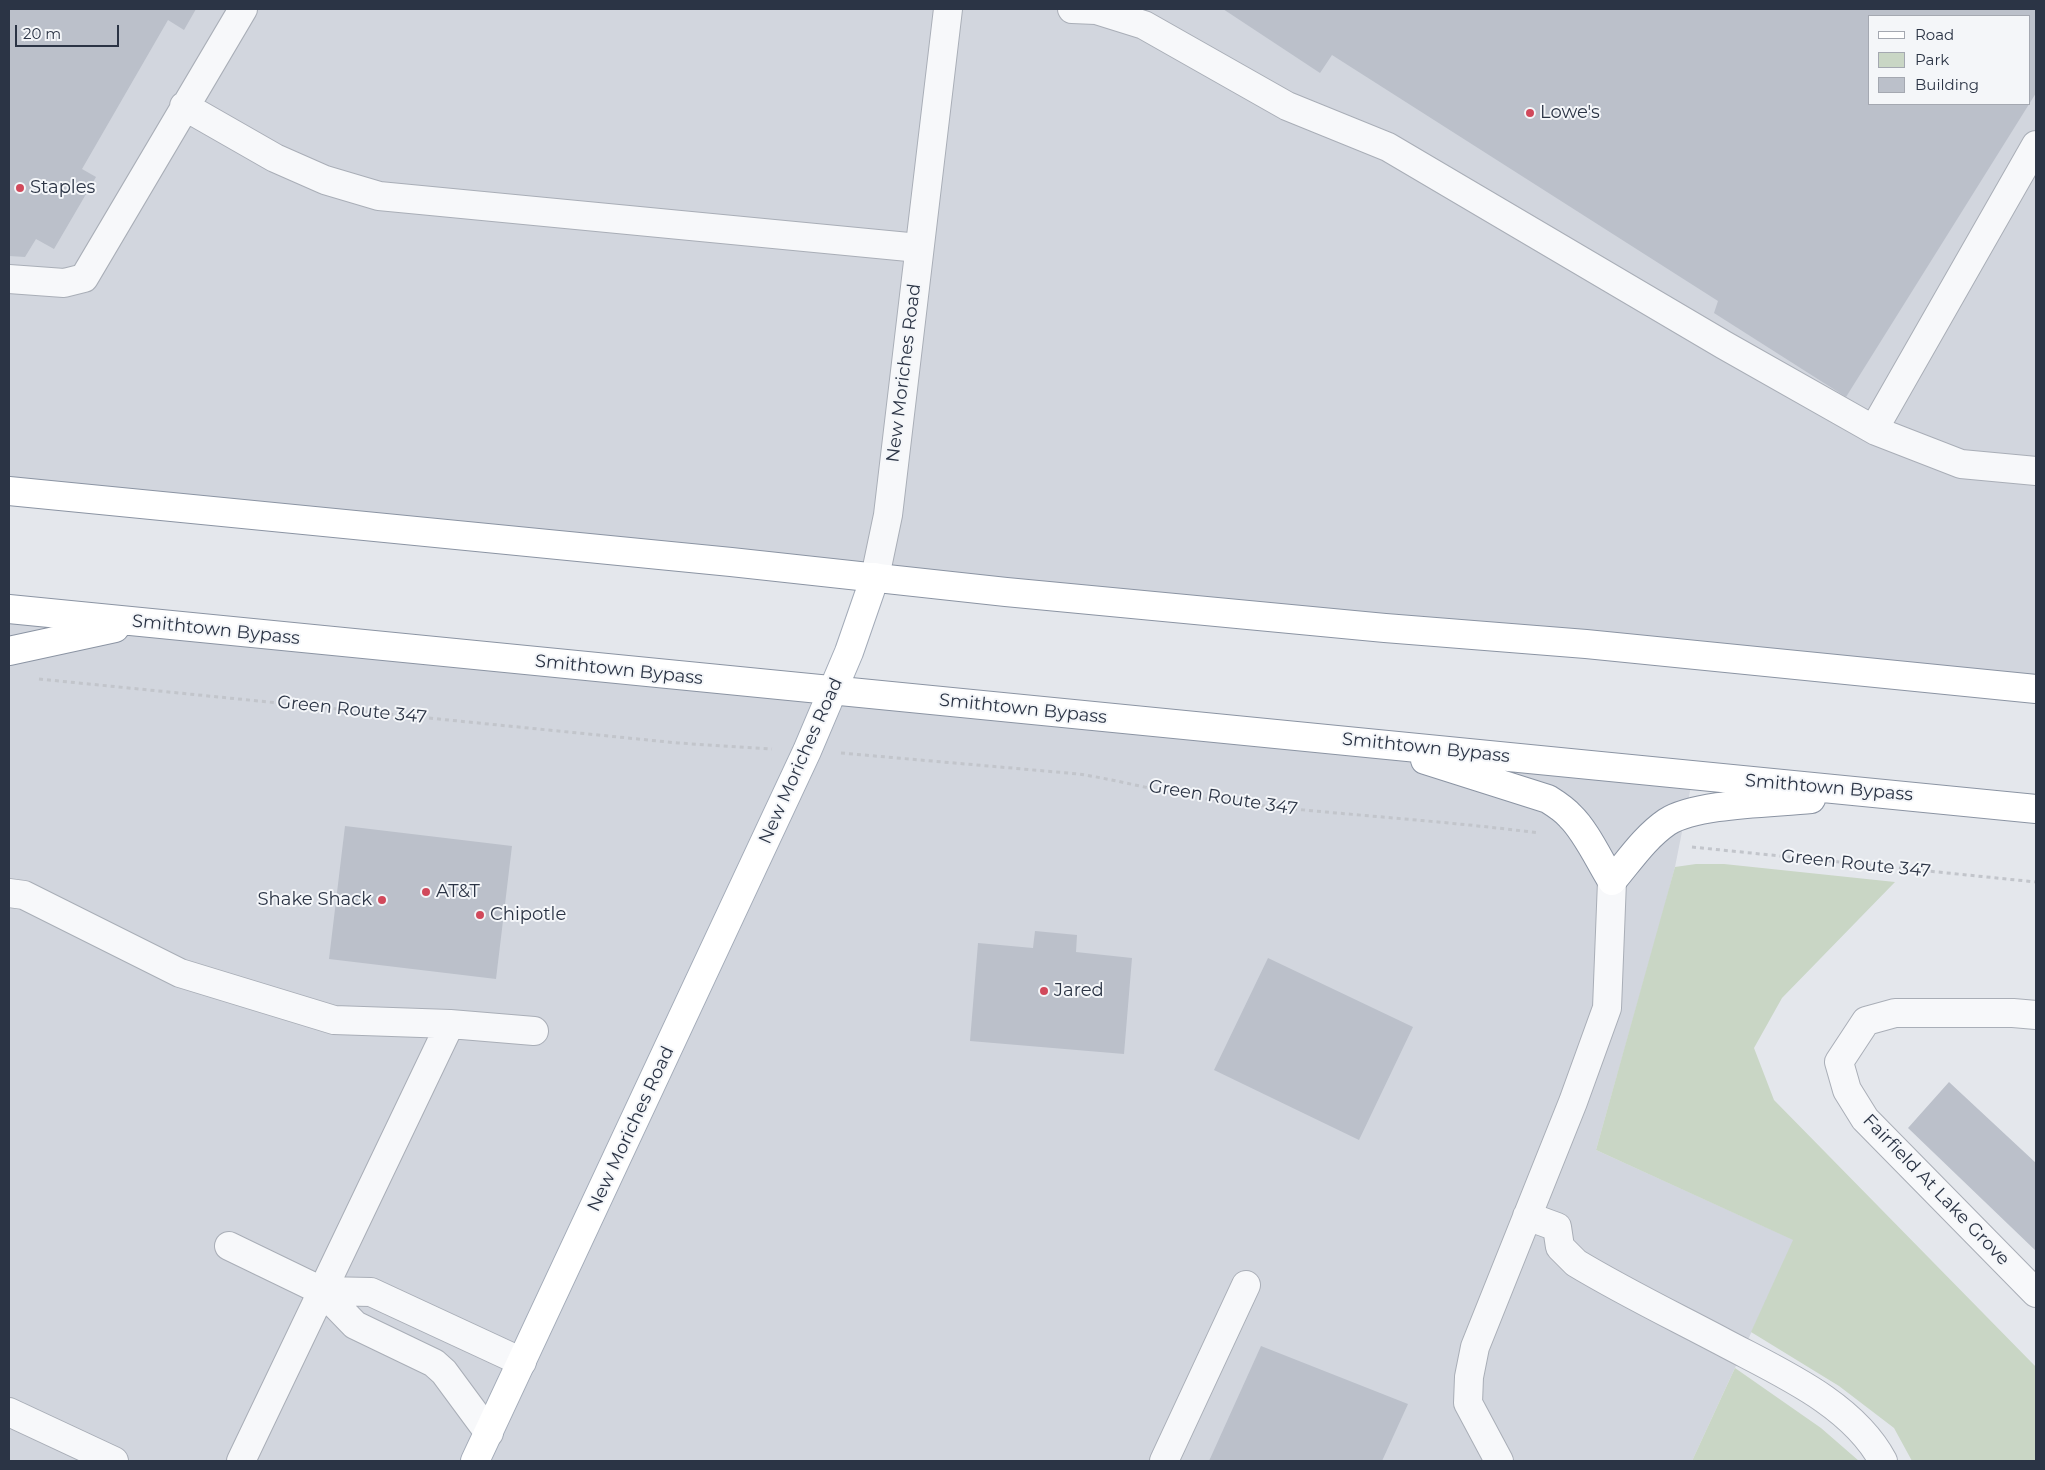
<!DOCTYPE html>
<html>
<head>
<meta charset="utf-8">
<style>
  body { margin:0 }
  #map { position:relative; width:2045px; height:1470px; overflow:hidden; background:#e4e7ec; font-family:Montserrat,sans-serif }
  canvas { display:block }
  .frame { position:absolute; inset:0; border:10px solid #2b3445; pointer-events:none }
  .legend { position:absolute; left:1868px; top:15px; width:162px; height:90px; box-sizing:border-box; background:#f4f6f9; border:1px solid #a4a8b1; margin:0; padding:6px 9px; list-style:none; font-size:15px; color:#2b3445 }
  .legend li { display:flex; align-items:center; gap:10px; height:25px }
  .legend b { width:25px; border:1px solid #a4a8b1 }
  .scale { position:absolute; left:15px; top:25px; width:104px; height:22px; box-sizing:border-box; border:2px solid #2b3445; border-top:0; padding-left:6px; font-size:15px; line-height:18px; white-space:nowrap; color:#2b3445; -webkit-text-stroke:4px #f4f6f9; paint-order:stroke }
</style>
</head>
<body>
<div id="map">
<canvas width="2045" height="1470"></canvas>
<div class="frame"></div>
<ul class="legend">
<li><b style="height:6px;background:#fff"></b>Road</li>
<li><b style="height:14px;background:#c9d6c5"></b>Park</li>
<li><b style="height:14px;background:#bbc0ca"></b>Building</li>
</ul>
<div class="scale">20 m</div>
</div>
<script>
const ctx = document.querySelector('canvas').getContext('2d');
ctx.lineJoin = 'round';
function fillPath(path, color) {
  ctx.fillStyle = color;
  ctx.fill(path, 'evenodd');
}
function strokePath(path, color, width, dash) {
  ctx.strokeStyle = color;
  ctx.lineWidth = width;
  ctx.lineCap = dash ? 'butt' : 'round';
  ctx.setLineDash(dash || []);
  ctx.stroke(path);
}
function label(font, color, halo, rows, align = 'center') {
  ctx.font = font + ' Montserrat,sans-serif';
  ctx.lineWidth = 4;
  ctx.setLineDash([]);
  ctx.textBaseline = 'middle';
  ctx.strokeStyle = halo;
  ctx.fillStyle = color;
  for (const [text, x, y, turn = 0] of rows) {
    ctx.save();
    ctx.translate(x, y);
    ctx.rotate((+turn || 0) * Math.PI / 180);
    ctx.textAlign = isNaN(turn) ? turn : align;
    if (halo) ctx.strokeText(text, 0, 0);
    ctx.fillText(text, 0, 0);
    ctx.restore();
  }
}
fillPath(new Path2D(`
  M9 9H2036V689L9 491ZM1869 16H2029V104H1869Z
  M9 610 1693 776 1675 867 1662 916 1596 1150 1794 1240 1692 1461H9Z`), '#d2d6de');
fillPath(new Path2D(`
  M1696 864H1724L1895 882 1782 998 1754 1048 1774 1100 2036 1367V1461H1912L1894 1428 1839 1386 1751 1332 1793 1240 1596 1150 1675 867Z
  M1735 1368 1821 1428 1859 1461H1692Z`), '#c9d6c5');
fillPath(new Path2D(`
  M9 9H196L184 30 168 20 82 169 96 177 54 249 36 239 25 257 9 256Z
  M1223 9H2036V93L1846 397 1714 313 1718 301 1332 55 1320 73ZM1869 16H2029V104H1869Z
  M345 826 512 846 496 979 329 959Z
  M1035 931 1077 935 1076 952 1132 958 1124 1054 970 1041 978 943 1033 948Z
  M1268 958 1413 1027 1359 1140 1214 1070Z
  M1949 1082 2036 1163V1251L1908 1128Z
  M1261 1346 1408 1404 1382 1461H1209Z`), '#bbc0ca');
const minor = new Path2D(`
  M1072 9 1096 10 1144 25 1287 106 1388 147 1724 345 1876 431 1961 464 2036 471
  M184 106 275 158 325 180 379 196 919 248
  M9 279 64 283 84 278 243 9
  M1874 429 2036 145
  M875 577 888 515 948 9
  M9 893 24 895 180 973 334 1020 450 1024 534 1031
  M2036 1015 2013 1013H1895L1866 1021 1839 1062 1847 1090 1865 1119 2036 1293
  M1527 1216 1557 1227 1560 1247 1576 1263C1624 1292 1674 1316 1723 1342 1779 1372 1852 1403 1883 1461
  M229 1246 322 1291 355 1325 434 1363 444 1372 489 1433
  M322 1291 371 1292 522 1362
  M9 1412 114 1461
  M241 1461 450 1024
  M1164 1461 1246 1285
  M1499 1461 1468 1403 1469 1377 1475 1347 1573 1102 1607 1008 1612 881`);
const major = new Path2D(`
  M475 1461 807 751 849 652 875 577`);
const highway = new Path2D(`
  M9 491 731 562 1006 592 1385 628 1586 644 2036 689
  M9 609 2036 809
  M9 651 115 628
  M1425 760 1548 799C1556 804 1564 809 1570 816 1586 831 1600 862 1612 881 1629 861 1645 837 1667 822 1697 803 1774 803 1811 799`);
strokePath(minor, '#a9aeb7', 30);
strokePath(major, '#a3abb8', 30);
strokePath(highway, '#8b94a3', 30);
strokePath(new Path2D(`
  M39 679 678 743 772 749
  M841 753 1079 774C1124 781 1168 794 1214 800 1322 814 1431 819 1539 833
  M1692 847 2036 882`), '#c2c5cb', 3, [4, 4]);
strokePath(minor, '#f7f8fa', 28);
strokePath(major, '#fff', 28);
strokePath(highway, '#fff', 28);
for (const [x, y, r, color] of [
  [1530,113,5,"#d1495b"],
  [20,188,5,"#d1495b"],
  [426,892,5,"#d1495b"],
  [382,900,5,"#d1495b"],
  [480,915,5,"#d1495b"],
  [1044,991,5,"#d1495b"]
]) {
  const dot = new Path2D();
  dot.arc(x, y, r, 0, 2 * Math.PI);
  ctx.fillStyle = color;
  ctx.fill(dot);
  strokePath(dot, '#f4f6f9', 2);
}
label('18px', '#2b3445', '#f4f6f9', [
  ["Lowe's",1540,113],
  ["Staples",30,188],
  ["AT&T",436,892],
  ["Shake Shack",372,900,"right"],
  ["Chipotle",490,915],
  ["Jared",1054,991]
], 'left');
label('18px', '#2b3445', '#f4f6f9', [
  ["New Moriches Road",904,373,-83],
  ["Smithtown Bypass",216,630,6],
  ["Smithtown Bypass",619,670,6],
  ["Smithtown Bypass",1023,709,6],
  ["Green Route 347",352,710,6],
  ["Smithtown Bypass",1426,748,6],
  ["New Moriches Road",801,761,-66],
  ["Smithtown Bypass",1829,788,5],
  ["Green Route 347",1223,798,9],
  ["Green Route 347",1856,864,6],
  ["New Moriches Road",631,1129,-65],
  ["Fairfield At Lake Grove",1936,1190,46]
]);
</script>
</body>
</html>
